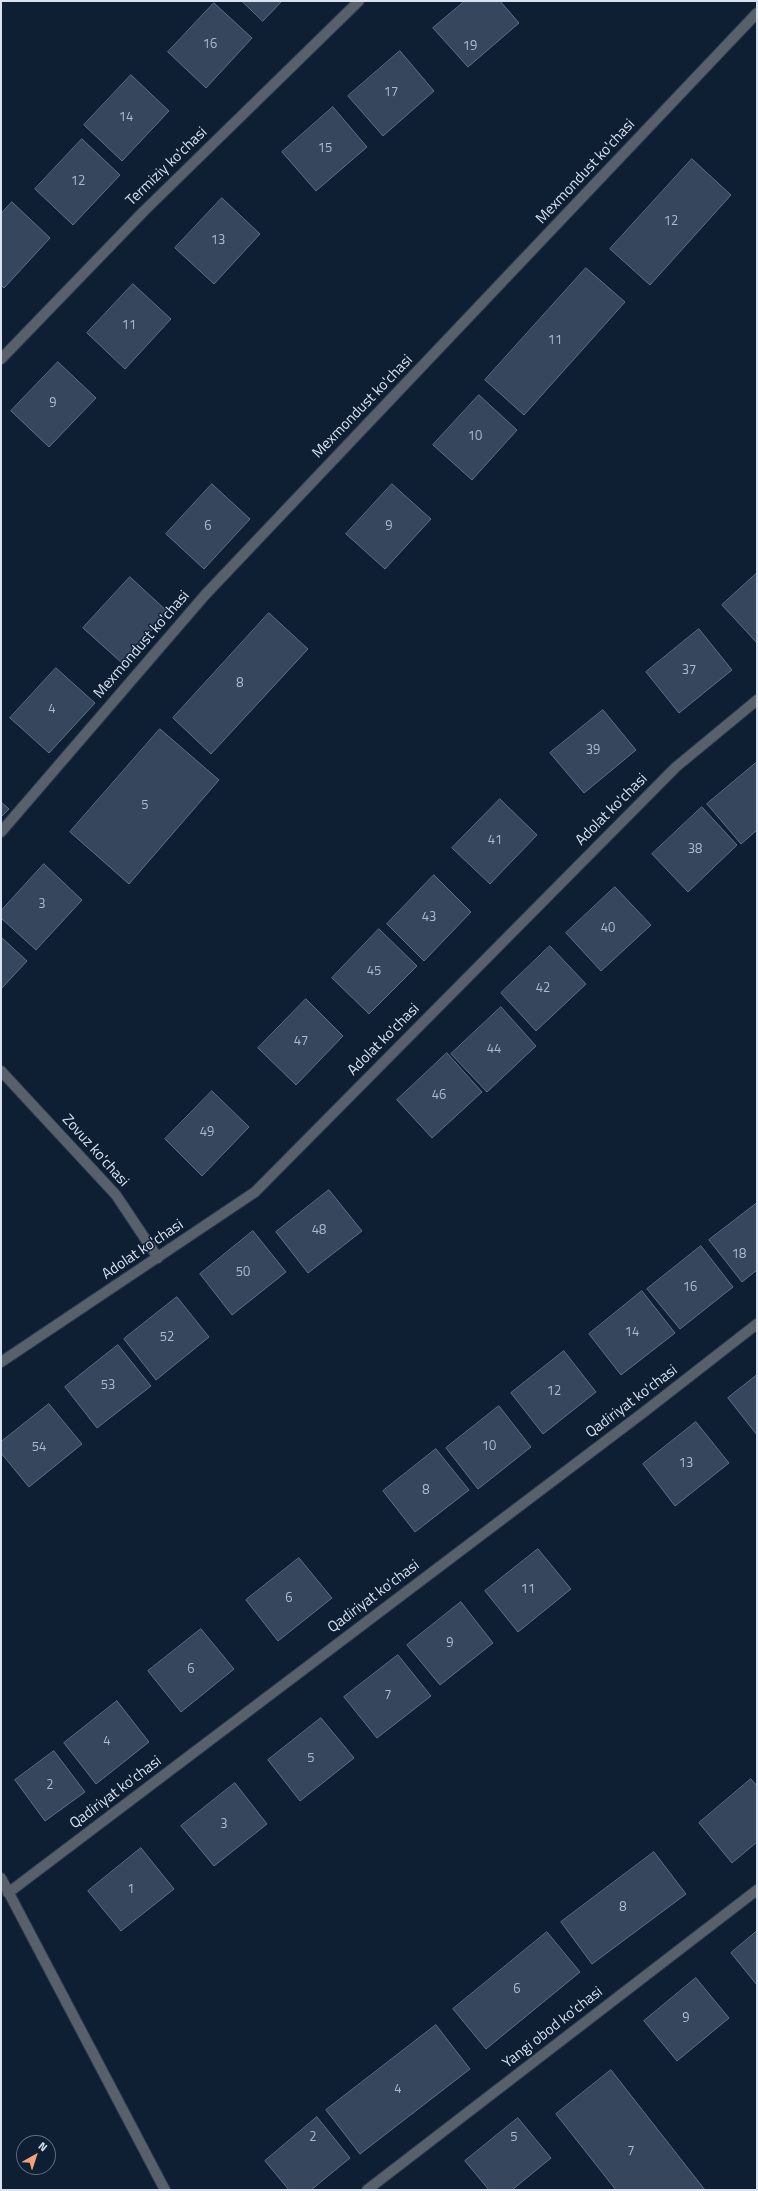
<!DOCTYPE html>
<html>
<head>
<meta charset="utf-8">
<style>
  body { margin:0 }
  #map { position:relative; width:758px; height:2191px; overflow:hidden; background:#0e1e33; font-family:"Titillium Web",sans-serif }
  canvas { display:block }
  .frame { position:absolute; inset:0; border:2px solid #d8e2f1; pointer-events:none }
  .north { position:absolute; left:16px; top:2135px; width:40px; height:40px; box-sizing:border-box; background:#0e1e33; border:1px solid #5f6c7f; border-radius:50%; rotate:39deg; font-size:11px; font-weight:700; line-height:16px; text-align:center; color:#d8e2f1 }
  .north::after { content:''; display:block; margin:auto; width:14px; height:18px; background:#f1a27b; clip-path:polygon(50% 0,100% 100%,50% 72%,0 100%) }
</style>
</head>
<body>
<div id="map">
<canvas width="758" height="2191"></canvas>
<div class="frame"></div>
<div class="north">N</div>
</div>
<script>
const ctx = document.querySelector('canvas').getContext('2d');
ctx.lineJoin = 'round';
function fillPath(path, color) {
  ctx.fillStyle = color;
  ctx.fill(path, 'evenodd');
}
function strokePath(path, color, width, dash) {
  ctx.strokeStyle = color;
  ctx.lineWidth = width;
  ctx.lineCap = dash ? 'butt' : 'round';
  ctx.setLineDash(dash || []);
  ctx.stroke(path);
}
function label(font, color, halo, rows, align = 'center') {
  ctx.font = font + ' "Titillium Web",sans-serif';
  ctx.lineWidth = 3;
  ctx.setLineDash([]);
  ctx.textBaseline = 'middle';
  ctx.strokeStyle = halo;
  ctx.fillStyle = color;
  for (const [text, x, y, turn = 0] of rows) {
    ctx.save();
    ctx.translate(x, y);
    ctx.rotate((+turn || 0) * Math.PI / 180);
    ctx.textAlign = isNaN(turn) ? turn : align;
    if (halo) ctx.strokeText(text, 0, 0);
    ctx.fillText(text, 0, 0);
    ctx.restore();
  }
}
const building = new Path2D(`
  M242 1H282L263 21Z
  M465 1H500L519 23 468 67 433 28Z
  M214 3 252 38 206 88 168 52Z
  M400 51 434 91 383 136 348 96Z
  M131 75 169 111 122 161 84 125Z
  M333 107 367 147 316 191 282 152Z
  M82 139 120 175 73 225 35 189Z
  M692 159 731 195 650 285 610 249Z
  M222 198 260 234 214 284 175 248Z
  M12 202 50 238 4 288 1 285V214Z
  M586 268 625 302 524 415 485 380Z
  M133 284 171 319 125 369 87 333Z
  M58 362 96 398 49 447 11 411Z
  M479 395 517 430 472 480 433 445Z
  M212 484 250 519 204 569 166 534Z
  M392 484 431 519 385 569 346 534Z
  M757 573V643L722 605Z
  M130 577 168 612 122 663 83 628Z
  M269 613 308 649 211 754 173 718Z
  M699 629 732 670 679 713 646 672Z
  M56 668 95 703 49 753 10 718Z
  M603 710 636 750 584 793 550 753Z
  M160 729 219 780 129 884 70 832Z
  M757 762V830L741 844 707 804Z
  M500 799 537 835 490 884 452 848Z
  M1 802 9 809 1 817Z
  M702 807 737 845 688 892 652 854Z
  M44 864 82 900 36 950 1 918V911Z
  M434 875 471 912 424 961 387 924Z
  M615 887 651 925 601 971 566 933Z
  M379 929 417 966 369 1014 332 978Z
  M1 937 27 961 1 989Z
  M550 946 586 984 536 1031 501 993Z
  M306 999 343 1036 296 1085 258 1048Z
  M501 1007 536 1046 487 1092 451 1054Z
  M447 1053 482 1092 432 1138 397 1100Z
  M212 1091 249 1127 202 1176 165 1139Z
  M329 1190 362 1231 308 1273 276 1232Z
  M757 1203V1270L742 1282 709 1240Z
  M253 1231 286 1272 232 1315 200 1274Z
  M701 1246 733 1287 680 1329 647 1289Z
  M642 1291 675 1333 621 1375 589 1334Z
  M177 1297 209 1337 156 1380 124 1339Z
  M118 1345 151 1386 97 1428 65 1387Z
  M564 1351 596 1392 543 1434 511 1393Z
  M757 1375V1435L728 1398Z
  M49 1404 82 1444 29 1487 1 1453V1442Z
  M499 1406 531 1447 478 1489 446 1448Z
  M696 1422 729 1463 675 1506 643 1464Z
  M436 1449 469 1490 415 1532 383 1491Z
  M538 1549 571 1589 518 1632 485 1591Z
  M299 1558 332 1598 278 1641 246 1600Z
  M461 1602 493 1643 440 1685 407 1645Z
  M201 1629 234 1669 181 1712 148 1671Z
  M398 1655 431 1696 377 1738 344 1697Z
  M117 1701 149 1742 96 1784 64 1743Z
  M321 1718 354 1758 300 1801 268 1760Z
  M54 1751 85 1792 45 1821 15 1780Z
  M751 1779 757 1786V1842L732 1863 699 1823Z
  M235 1783 267 1824 214 1866 181 1826Z
  M141 1848 174 1889 121 1931 88 1891Z
  M654 1852 686 1894 592 1964 561 1922Z
  M757 1931V1985L731 1953Z
  M547 1932 580 1972 486 2049 453 2009Z
  M696 1978 729 2018 677 2061 644 2021Z
  M436 2025 470 2069 360 2154 326 2110Z
  M611 2070 705 2190H616L556 2114Z
  M317 2117 350 2158 311 2190H289L265 2161Z
  M518 2118 551 2158 512 2190H489L465 2161Z`);
fillPath(building, '#35465d');
strokePath(building, '#5e708a', 1);
const minor = new Path2D(`
  M1 359 144 211 359 1
  M1 832 205 595 757 13
  M1 1071 116 1195 158 1258
  M1 1362 255 1192 676 767 757 700
  M1 1878 165 2190
  M8 1893 644 1412 757 1324
  M367 2190 757 1890`);
strokePath(minor, '#2a394e', 12);
strokePath(minor, '#58606b', 10);
label('13px', '#afbbcc', null, [
  ["16",210,45],
  ["19",470,47],
  ["17",391,93],
  ["14",126,118],
  ["15",325,149],
  ["12",78,182],
  ["12",671,222],
  ["13",218,241],
  ["11",129,326],
  ["11",555,341],
  ["9",53,404],
  ["10",475,437],
  ["6",208,527],
  ["9",389,527],
  ["37",689,671],
  ["8",240,684],
  ["4",52,710],
  ["39",593,751],
  ["5",145,806],
  ["41",495,841],
  ["38",695,850],
  ["3",42,905],
  ["43",429,918],
  ["40",608,929],
  ["45",374,972],
  ["42",543,989],
  ["47",301,1042],
  ["44",494,1050],
  ["46",439,1096],
  ["49",207,1133],
  ["48",319,1231],
  ["18",739,1255],
  ["50",243,1273],
  ["16",690,1288],
  ["14",632,1333],
  ["52",167,1338],
  ["53",108,1386],
  ["12",554,1392],
  ["10",489,1447],
  ["54",39,1448],
  ["13",686,1464],
  ["8",426,1491],
  ["11",528,1590],
  ["6",289,1599],
  ["9",450,1644],
  ["6",191,1670],
  ["7",388,1696],
  ["4",107,1742],
  ["5",311,1759],
  ["2",50,1786],
  ["3",224,1825],
  ["1",131,1890],
  ["8",623,1908],
  ["6",517,1990],
  ["9",686,2019],
  ["4",398,2090],
  ["2",313,2138],
  ["5",514,2138],
  ["7",631,2152]
]);
label('15px', '#d8e2f1', '#0e1e33', [
  ["Termiziy ko'chasi",167,167,-44],
  ["Mexmondust ko'chasi",586,172,-47],
  ["Mexmondust ko'chasi",363,407,-46],
  ["Mexmondust ko'chasi",142,645,-49],
  ["Adolat ko'chasi",612,810,-45],
  ["Adolat ko'chasi",384,1040,-45],
  ["Zovuz ko'chasi",95,1151,48],
  ["Adolat ko'chasi",143,1250,-34],
  ["Qadiriyat ko'chasi",632,1402,-37],
  ["Qadiriyat ko'chasi",374,1597,-37],
  ["Qadiriyat ko'chasi",116,1793,-37],
  ["Yangi obod ko'chasi",553,2028,-38]
]);
</script>
</body>
</html>
